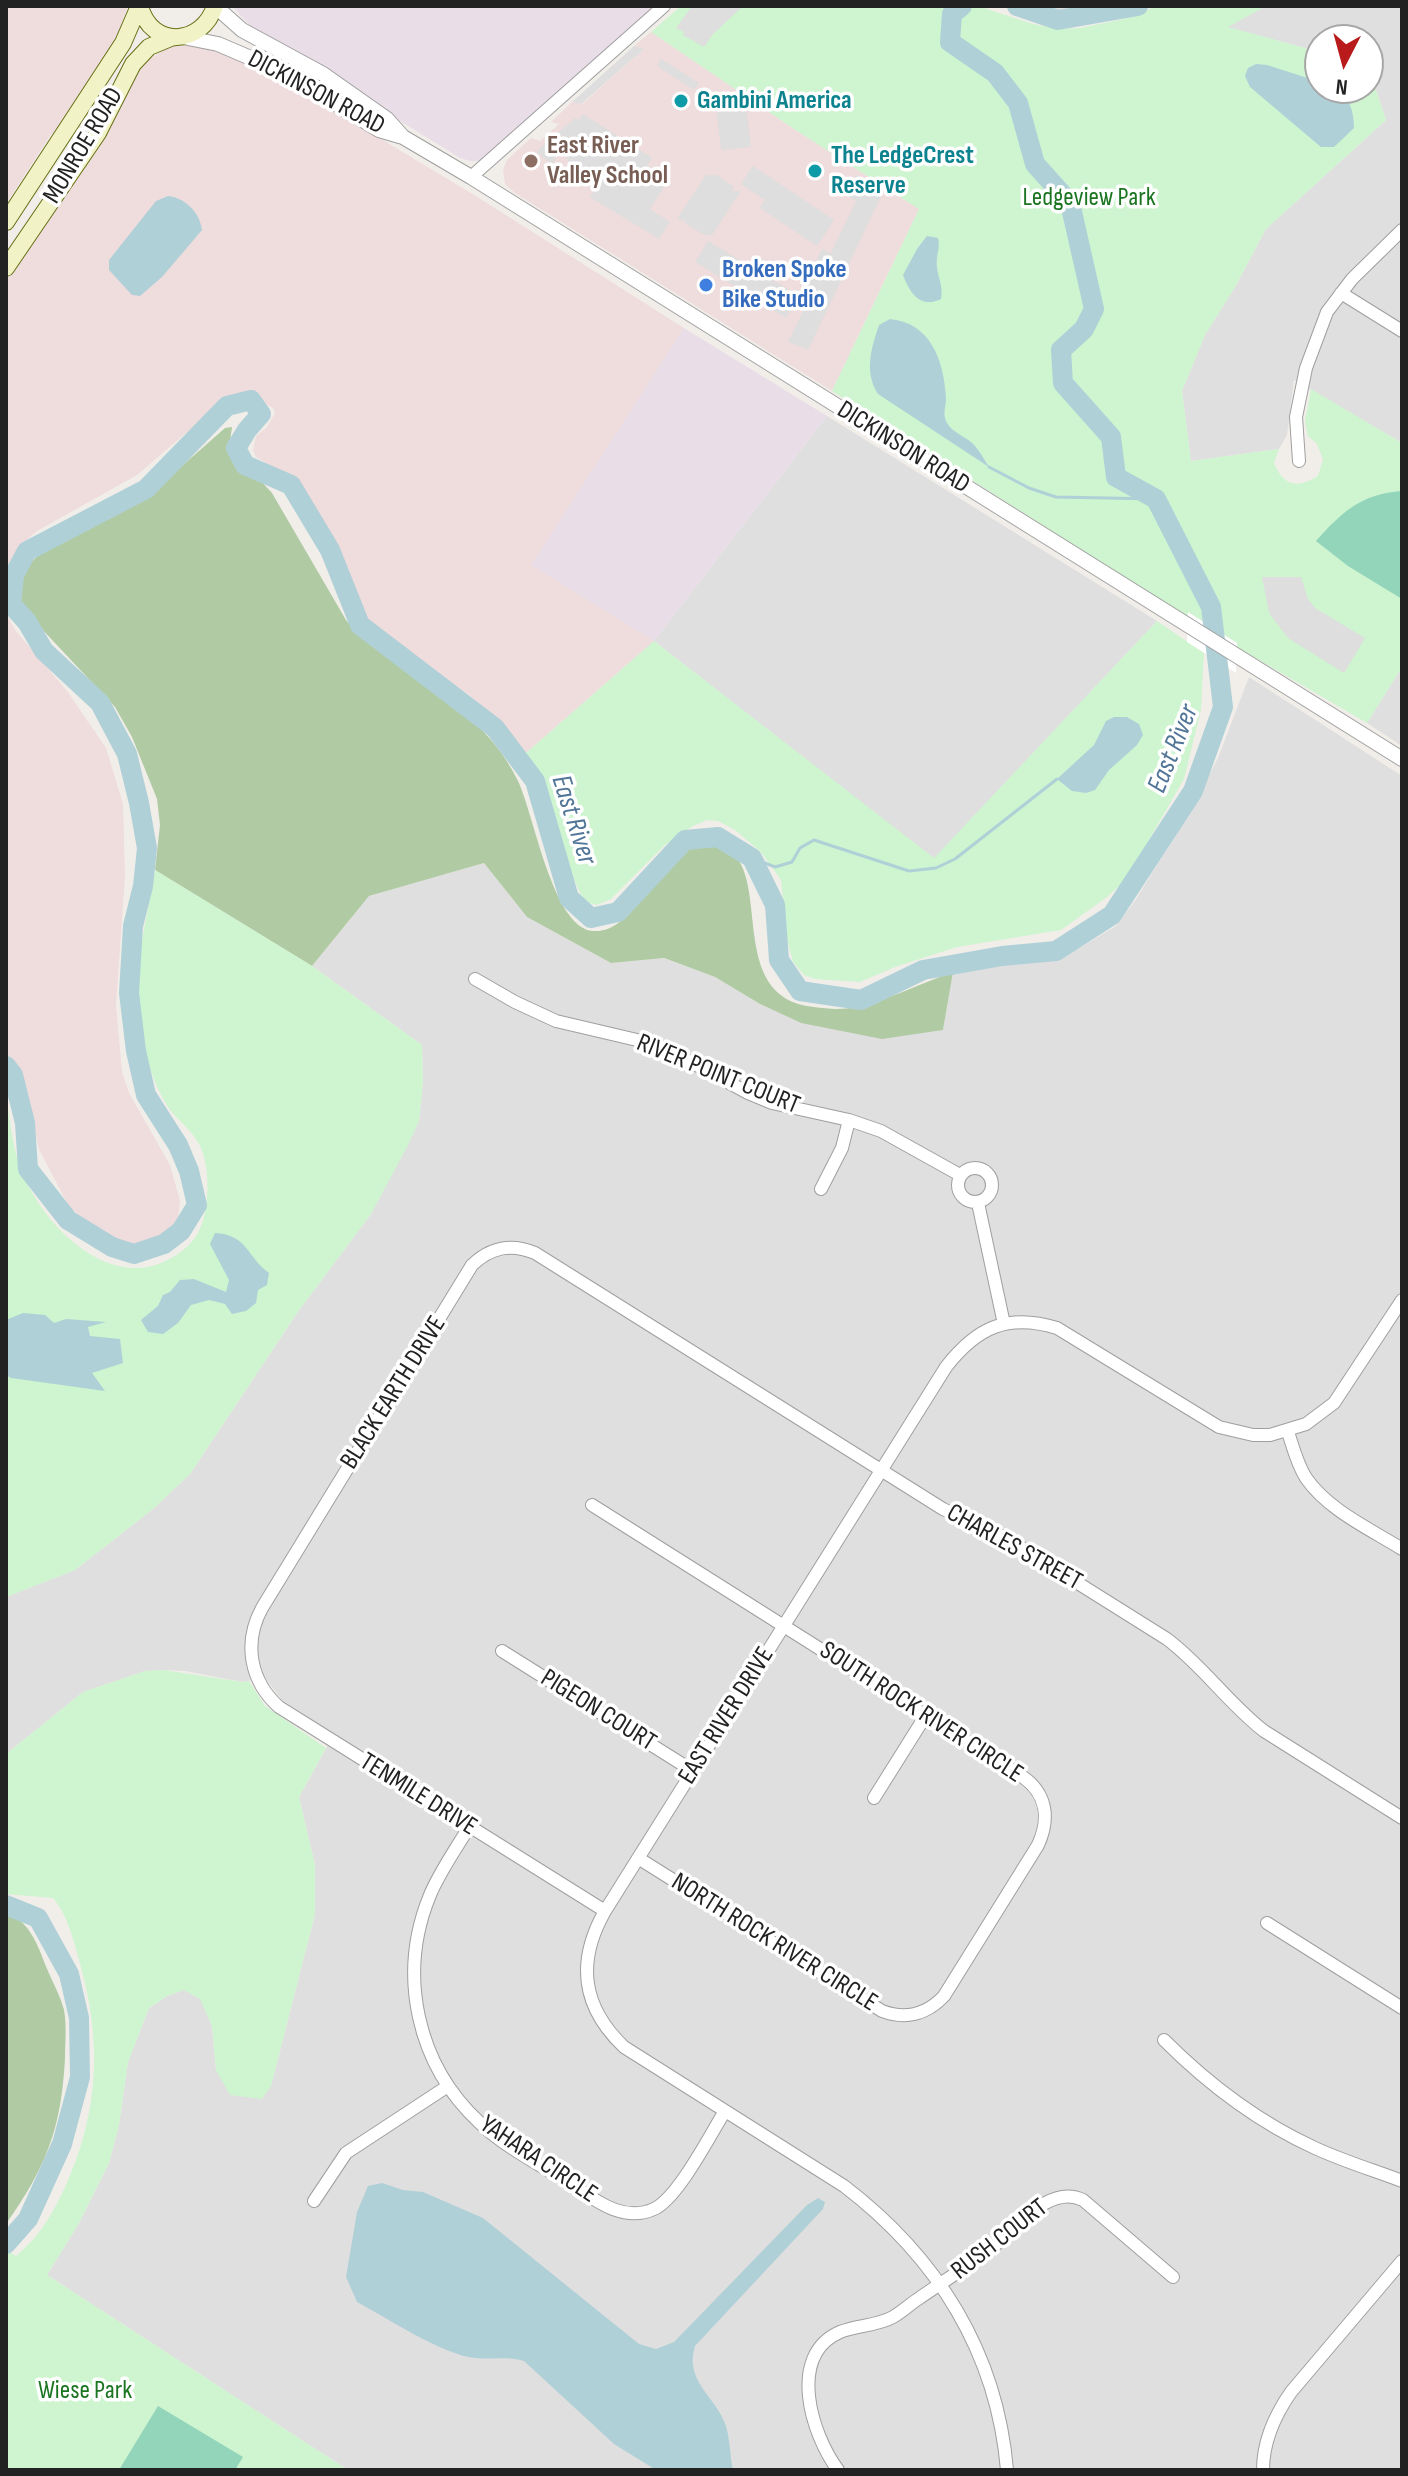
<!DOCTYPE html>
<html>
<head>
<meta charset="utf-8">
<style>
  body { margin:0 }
  #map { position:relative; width:1408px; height:2476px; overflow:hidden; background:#f1eeea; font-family:"Sofia Sans Condensed",sans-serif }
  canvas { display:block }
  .frame { position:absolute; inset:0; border:8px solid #222; pointer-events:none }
  .north { position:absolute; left:1304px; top:24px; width:80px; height:80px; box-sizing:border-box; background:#fff; border:2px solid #a7a7a7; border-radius:50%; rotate:186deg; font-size:22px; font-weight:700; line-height:32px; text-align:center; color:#222 }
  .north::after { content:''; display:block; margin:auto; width:28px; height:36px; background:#b91a1c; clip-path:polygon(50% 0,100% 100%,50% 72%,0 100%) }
</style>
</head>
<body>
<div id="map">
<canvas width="1408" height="2476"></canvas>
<div class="frame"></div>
<div class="north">N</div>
</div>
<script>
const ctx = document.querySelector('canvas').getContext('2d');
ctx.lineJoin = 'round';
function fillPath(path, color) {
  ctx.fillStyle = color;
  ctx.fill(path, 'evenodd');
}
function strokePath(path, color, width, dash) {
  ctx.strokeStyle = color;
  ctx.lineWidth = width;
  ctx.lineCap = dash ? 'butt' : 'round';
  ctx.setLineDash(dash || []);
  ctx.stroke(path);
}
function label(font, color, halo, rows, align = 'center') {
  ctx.font = font + ' "Sofia Sans Condensed",sans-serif';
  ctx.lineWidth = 7;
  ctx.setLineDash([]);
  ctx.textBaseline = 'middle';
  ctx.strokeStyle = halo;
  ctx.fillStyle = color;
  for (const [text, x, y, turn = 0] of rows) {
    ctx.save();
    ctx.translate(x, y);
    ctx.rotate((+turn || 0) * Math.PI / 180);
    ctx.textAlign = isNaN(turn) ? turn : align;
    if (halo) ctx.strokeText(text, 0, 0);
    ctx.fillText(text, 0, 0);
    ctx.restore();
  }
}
fillPath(new Path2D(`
  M1035 6H1108L1065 12 1045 10Z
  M1266 6H1402V443L1294 380 1287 435 1279 449 1191 461 1182 391 1205 335 1235 287 1266 229 1386 120 1368 66V40H1320V52L1226 27Z
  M827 416 1157 621 934 859 654 641Z
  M1402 667V746L1367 723Z
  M1249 677 1402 776V2470H348L47 2275 79 2223 109 2163 119 2125 128 2062 149 2008 167 1996 184 1990 201 1999 212 2026 216 2070 271 2086 315 1914V1865L299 1797 334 1734 282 1700 265 1678 242 1682 185 1671 164 1670 145 1671 83 1692 6 1754V1597L75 1570 153 1509 190 1474 297 1313 371 1214 419 1121 423 1082 422 1045 312 966 369 896 484 863 527 917 611 963 663 958 715 977 760 1004 801 1023 943 1030 953 972 989 965 1049 957 1078 949 1116 926 1136 899 1191 810 1218 758Z`), '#e0dfdf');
fillPath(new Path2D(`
  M6 6H128L113 46 64 123 50 136 6 204Z
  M651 32 797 131 919 209 832 391 515 193 505 184 503 170 507 160 531 138 540 141 559 124 551 122 572 102 582 104 643 50 634 46Z
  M171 46H194L229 55 280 78 479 198 684 328 532 565 654 641 526 753 509 731 469 695 374 628 364 613 331 540 300 491 284 474 256 457 253 450 256 436 267 427 275 413 273 408 259 401 240 399 220 404 137 475 37 531 24 542 12 562 6 585V281L132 78 144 62Z
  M6 614 15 630 67 691 106 748 123 804 125 876 116 1005 122 1072 129 1093 170 1165 180 1201 177 1227 166 1237 142 1247 129 1246 105 1236 69 1207 39 1149 22 1075 6 1058Z`), '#efdcdc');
fillPath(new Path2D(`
  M232 6H654L492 152 479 161H470L460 158 371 103 297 51 252 28Z
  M684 328 827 416 654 641 531 565Z`), '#e9dde7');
fillPath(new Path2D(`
  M232 427 229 449 233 460 239 467 259 479 272 493 346 620C363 641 384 654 406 670 450 700 493 730 517 779 534 812 552 928 593 931 634 934 656 863 687 850 692 848 700 848 705 847 710 846 718 845 723 847 776 869 722 998 814 1007 828 1009 842 1010 856 1007 889 1000 921 983 953 972L943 1030 882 1039 801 1023 760 1004 715 977 664 958 611 963 527 917 484 863 369 896 312 966 155 870 160 825 157 799 132 737 115 707 24 610C14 586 23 568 42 552L150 494 225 428Z
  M6 1913C28 1919 38 1945 45 1964 51 1979 60 1995 64 2010 67 2026 65 2043 65 2059 61 2130 46 2167 6 2224Z`), '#b0cba4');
fillPath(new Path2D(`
  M681 6H978L1033 24 1057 29 1080 28 1124 19 1157 6H1266L1228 27 1320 52V88H1368V66L1386 120 1266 229 1235 287 1205 335 1182 391 1191 461 1279 449 1274 463C1284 486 1296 489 1318 476L1323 459 1317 444 1308 436 1305 421 1311 389 1402 443V667L1367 723 1206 629 832 391 919 209 797 131 651 32Z
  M1157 621 1204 653 1201 710 1184 779 1126 880 1107 897 1061 930 957 947 895 967 860 982 815 979 804 975 793 962 787 939 781 880 761 852 735 830 718 821 707 820 693 826 665 845 611 899 597 905 589 903 581 895 565 859 552 811 526 753 654 641 934 858Z
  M155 870 312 966 422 1045 423 1082 419 1121 407 1147 371 1214 297 1313 190 1474 153 1509 75 1570 6 1597V1095C11 1124 13 1157 27 1183 49 1229 106 1285 161 1263 176 1257 190 1247 198 1233 210 1211 211 1166 199 1144 191 1129 177 1120 168 1107 151 1080 144 1052 140 1021 132 971 147 919 155 870Z
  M164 1670 242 1682 249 1681 265 1706 326 1748 299 1797 315 1865V1914L271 2086 262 2099 230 2095 216 2070 212 2026 200 1999 184 1990 167 1996 149 2008 128 2062 119 2125 109 2163 79 2223 47 2275 348 2470H6V2250L16 2256C40 2236 52 2215 65 2187 100 2110 102 2040 79 1960 73 1939 67 1914 53 1898L6 1894V1754L83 1692 145 1671Z`), '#cef4d0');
fillPath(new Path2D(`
  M1402 491V599L1348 566 1316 541C1342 512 1361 494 1402 491Z
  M158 2406 243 2457 235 2470H119Z`), '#93d5bb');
fillPath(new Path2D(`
  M692 6H743L713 34 704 47 683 35 684 32 676 28Z
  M634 46 644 49 581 104 572 102Z
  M661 59 699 83 694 90 657 66Z
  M746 105 751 147 721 150 716 108Z
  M583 114 652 158 647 165 669 179 650 209 670 222 659 239 590 197 596 187 568 169V159L559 154 552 164 536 152 575 118 579 120Z
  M753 166 834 220 817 246 760 208 765 200 741 184Z
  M706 175H717L734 187 732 191H741L712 235H704L685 223 686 221 677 219Z
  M856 175 885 188 808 350 788 342 811 295 803 290 822 249 831 253 856 201 846 195Z
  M708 241 799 296 786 318 695 262Z
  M1262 577H1301L1308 599 1315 608 1365 638 1344 673 1288 638 1269 613Z`), '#dedede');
fillPath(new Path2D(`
  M1256 64 1267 65 1320 82V88C1345 88 1354 104 1354 128L1334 147H1321L1250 87 1245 76 1248 68Z
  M168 196C186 198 200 213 202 230L162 277 140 296 132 295 109 270V260L156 201Z
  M927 236 938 238C940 247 938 250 937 258 935 274 944 283 941 299 920 309 910 293 903 275L917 249Z
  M890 319C931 323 944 361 946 398 946 407 942 414 947 423 952 433 968 437 975 446 981 453 985 461 989 467L878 394C864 372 871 349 879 325Z
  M1114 717H1127L1139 724 1143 735 1137 745 1109 770 1095 790 1086 793 1072 791 1057 779 1094 745 1106 721Z
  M215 1233C248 1235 246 1256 269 1273L267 1285 258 1290 256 1303 246 1311 232 1314 225 1304 209 1300 191 1305 178 1323 163 1334 148 1332 141 1320 158 1306 163 1295 170 1292 180 1280 194 1279 226 1292 229 1280 210 1244Z
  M23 1313 45 1315 54 1323 66 1319 106 1322 88 1327 90 1336 120 1339 123 1363 92 1373 105 1391 11 1378 6 1375V1320Z
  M382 2183 403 2190 423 2192 483 2218 639 2344 656 2349 674 2342 807 2205 818 2198 825 2202 823 2209 695 2346C684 2382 716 2396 726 2426 730 2440 730 2456 733 2470H656L614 2444 524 2361C504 2356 494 2360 475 2358 443 2355 387 2318 357 2302L346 2277 357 2212 368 2186Z`), '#b0d0d8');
fillPath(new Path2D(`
  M1188 612 1237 643 1236 673 1187 642Z`), '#fff');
strokePath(new Path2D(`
  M989 467 1029 488 1056 497 1156 499
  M752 858 775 867 792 862 800 848 814 840 909 871 936 868 955 859 1057 779`), '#b0d0d8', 3);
strokePath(new Path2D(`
  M1017 6 1058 20 1138 6
  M6 1066 13 1075 25 1123 28 1169 68 1220 112 1247 134 1254 164 1244 181 1231 197 1205 189 1171 178 1145 146 1095 136 1051 129 993 133 926 143 886 147 848 139 803 127 754 100 703 44 651 27 622 11 604 14 575 27 551 146 489 227 406 251 400 261 414 247 430 236 448 245 465 291 485 330 550 360 625 495 728 535 781 569 898 591 918 618 912 685 840 718 837 752 858 775 905 779 960 800 991 861 1000 923 970 1002 956 1056 951 1112 915 1193 791 1223 707 1211 607 1156 499 1116 477 1111 437 1063 383 1061 350 1084 329 1094 309 1070 203 1035 164 1018 103 995 73 950 42 952 14 962 6
  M6 1905 38 1918 69 1974 79 2018 80 2077 62 2144 28 2219 6 2244`), '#b0d0d8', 20);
const minor = new Path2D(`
  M471 177 664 6
  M1341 293 1402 331
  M1299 461 1296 417 1306 368 1327 312 1352 279 1402 230
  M475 979 515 1002 556 1021 637 1040 667 1049 748 1093 772 1103 849 1120 881 1131 960 1175
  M958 1185a17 17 0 1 1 34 0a17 17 0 1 1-34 0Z
  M821 1189 842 1148 849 1120
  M978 1203 1004 1324
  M1288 1432C1293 1447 1297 1464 1306 1478 1328 1510 1370 1529 1402 1549
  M592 1505 1023 1777C1047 1794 1050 1819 1038 1845L944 1996C927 2014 906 2020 882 2011L638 1858
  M502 1651 693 1771
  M874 1798 926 1715
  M469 1827C456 1849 440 1871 430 1895 397 1975 417 2065 480 2123 505 2147 537 2163 566 2181 592 2197 621 2224 654 2209 678 2198 710 2135 725 2111
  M605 1911 279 1707C250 1681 243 1643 262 1608L472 1265C491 1247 511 1243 535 1253L943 1509 1006 1538 1167 1639C1203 1666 1228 1703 1264 1731L1402 1818
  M1267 1923 1402 2008
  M1164 2040C1208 2084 1258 2122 1315 2148 1343 2161 1373 2170 1402 2181
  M314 2201 346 2153 448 2086
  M838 2470C811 2434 787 2355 840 2332 857 2325 877 2326 893 2317 902 2312 909 2305 918 2299 941 2283 965 2268 988 2251 1015 2231 1048 2183 1083 2200L1173 2277
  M1007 2470C997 2352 937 2257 844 2186L624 2047C582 2007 576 1962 605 1911L946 1367C977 1327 1008 1313 1057 1328L1219 1427 1253 1435H1270L1306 1424 1334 1403 1402 1300
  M1263 2470C1263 2441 1275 2415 1291 2392L1402 2261`);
const tertiary = new Path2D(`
  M215 6 242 30 323 74 387 119 403 137
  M183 37 218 44 281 71 379 130 403 137 471 177 1402 759`);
const secondary = new Path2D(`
  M140 6C151 49 202 46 215 6
  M6 222 123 43 139 6
  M6 268 98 133 133 64 149 47 173 37`);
strokePath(minor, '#9f9f9f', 14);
strokePath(tertiary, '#9f9f9f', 16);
strokePath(secondary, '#656e14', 18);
strokePath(minor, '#fff', 12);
strokePath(tertiary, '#fff', 14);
strokePath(secondary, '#f1f3c6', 16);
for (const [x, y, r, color] of [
  [681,101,8,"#0f9aa8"],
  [531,161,8,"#8d6e63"],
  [815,171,8,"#0f9aa8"],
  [706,285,8,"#3f7fe0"]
]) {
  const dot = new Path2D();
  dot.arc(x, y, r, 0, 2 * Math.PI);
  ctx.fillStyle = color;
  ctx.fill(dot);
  strokePath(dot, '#fff', 3);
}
label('26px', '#222', '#fff', [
  ["DICKINSON ROAD",316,93,28],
  ["MONROE ROAD",84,146,-59],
  ["DICKINSON ROAD",903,448,32],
  ["RIVER POINT COURT",718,1075,22],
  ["BLACK EARTH DRIVE",394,1393,-58],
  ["CHARLES STREET",1014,1548,29],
  ["PIGEON COURT",598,1711,32],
  ["SOUTH ROCK RIVER CIRCLE",921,1713,33],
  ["EAST RIVER DRIVE",727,1716,-58],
  ["TENMILE DRIVE",418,1795,32],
  ["NORTH ROCK RIVER CIRCLE",774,1943,32],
  ["YAHARA CIRCLE",538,2160,34],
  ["RUSH COURT",1000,2240,-38]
]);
label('bold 26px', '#0d838f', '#fff', [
  ["Gambini America",697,101],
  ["The LedgeCrest",831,156],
  ["Reserve",831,186]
], 'left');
label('bold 26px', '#785e54', '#fff', [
  ["East River",547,146],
  ["Valley School",547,176]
], 'left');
label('26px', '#1b7521', '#fff', [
  ["Ledgeview Park",1089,198],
  ["Wiese Park",85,2391]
]);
label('bold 26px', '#366cbe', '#fff', [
  ["Broken Spoke",722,270],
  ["Bike Studio",722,300]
], 'left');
label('italic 28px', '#527697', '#fff', [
  ["East River",1174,749,-68],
  ["East River",573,820,72]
]);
</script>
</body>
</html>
